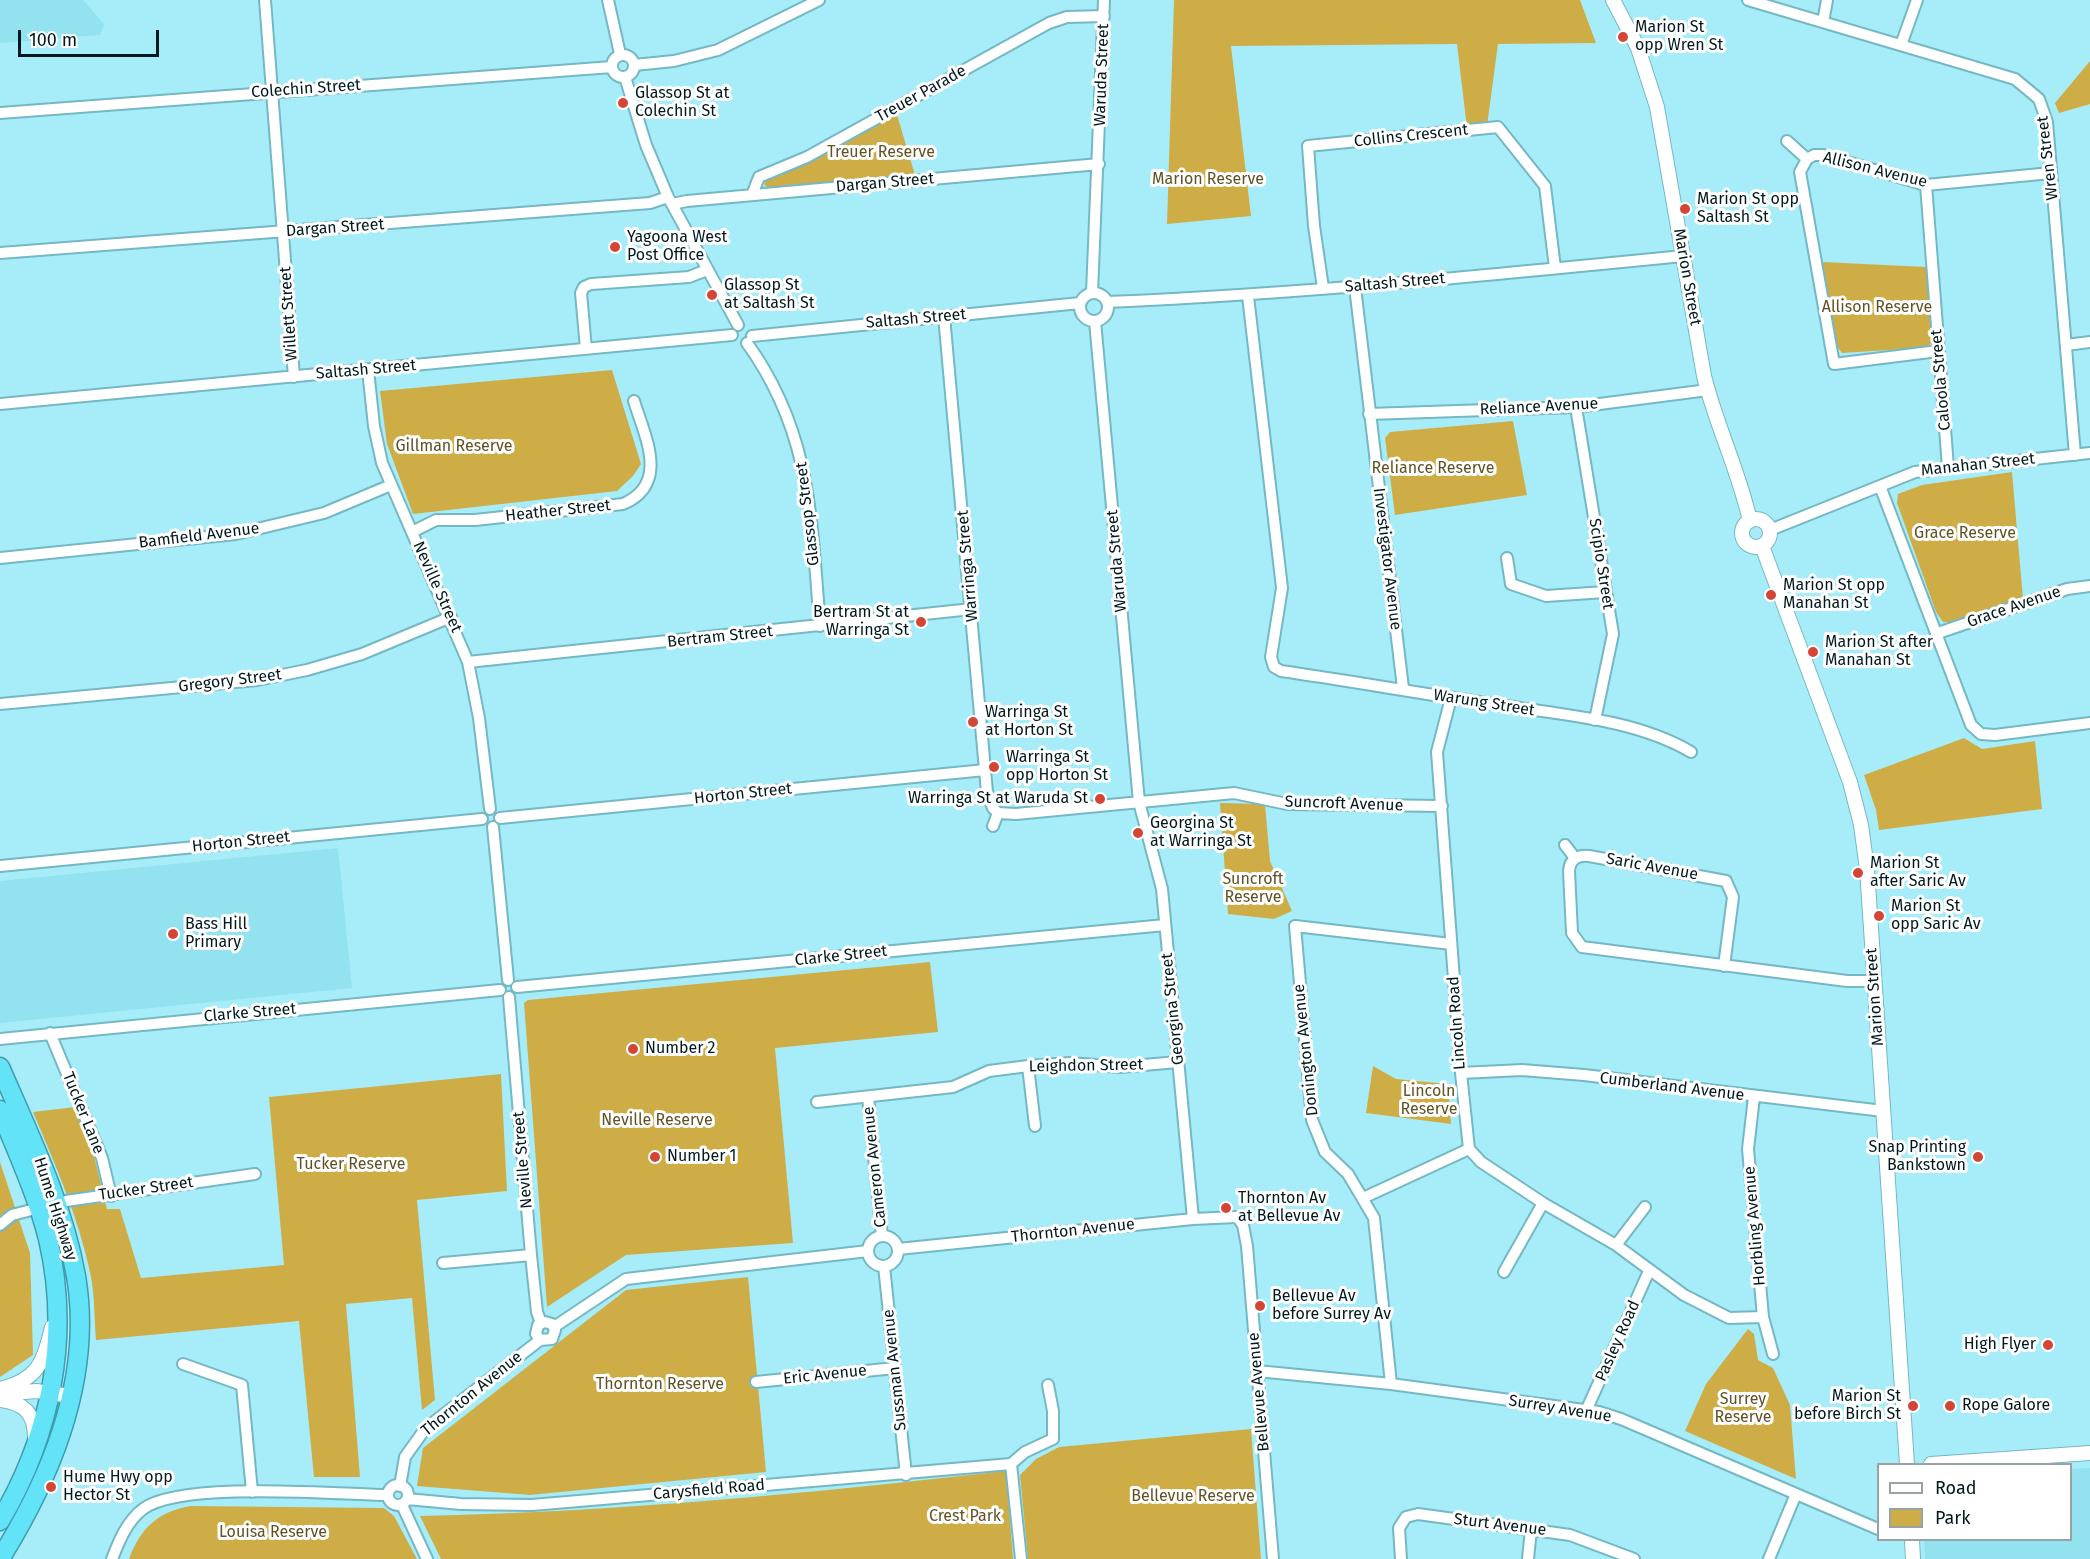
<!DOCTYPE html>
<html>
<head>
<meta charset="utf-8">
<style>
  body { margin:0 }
  #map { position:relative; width:2090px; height:1559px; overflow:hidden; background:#a7edf9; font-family:"Fira Sans",sans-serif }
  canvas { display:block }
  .legend { position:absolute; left:1877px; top:1463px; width:195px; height:78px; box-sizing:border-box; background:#fff; border:2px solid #99a3a5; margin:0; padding:8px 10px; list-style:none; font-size:18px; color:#00191e }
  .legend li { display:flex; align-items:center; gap:12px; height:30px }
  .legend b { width:30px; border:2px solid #99a3a5 }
  .scale { position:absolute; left:18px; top:30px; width:141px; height:27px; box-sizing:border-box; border:3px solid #00191e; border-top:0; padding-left:8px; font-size:18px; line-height:21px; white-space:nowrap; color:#00191e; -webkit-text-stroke:4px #fff; paint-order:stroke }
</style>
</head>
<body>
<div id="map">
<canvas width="2090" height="1559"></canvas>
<ul class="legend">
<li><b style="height:8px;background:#fff"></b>Road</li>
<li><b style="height:16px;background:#cfad46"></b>Park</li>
</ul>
<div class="scale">100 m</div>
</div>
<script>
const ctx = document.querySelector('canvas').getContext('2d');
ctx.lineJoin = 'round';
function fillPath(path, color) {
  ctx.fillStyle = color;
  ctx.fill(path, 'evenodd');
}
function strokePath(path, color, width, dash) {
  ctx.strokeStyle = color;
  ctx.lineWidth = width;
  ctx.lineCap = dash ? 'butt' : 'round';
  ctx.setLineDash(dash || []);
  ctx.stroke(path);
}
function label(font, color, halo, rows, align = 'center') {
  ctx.font = font + ' "Fira Sans",sans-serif';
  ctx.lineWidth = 6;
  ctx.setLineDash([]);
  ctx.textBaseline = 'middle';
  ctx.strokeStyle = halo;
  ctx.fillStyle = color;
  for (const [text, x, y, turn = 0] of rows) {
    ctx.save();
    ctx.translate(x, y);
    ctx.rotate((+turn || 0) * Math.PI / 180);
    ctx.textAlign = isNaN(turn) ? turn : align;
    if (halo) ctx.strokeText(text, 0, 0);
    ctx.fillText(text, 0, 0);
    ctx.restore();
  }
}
fillPath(new Path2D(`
  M0 0H83L104 24 100 35 0 43Z
  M338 848 352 988 0 1023V881Z
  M2090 1468V1559H1925L1924 1540H2070L2071 1469Z`), '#92e2f0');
fillPath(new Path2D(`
  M1174 0H1580L1596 43 1498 44 1487 126 1467 128 1457 44 1231 46 1251 216 1167 224Z
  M2090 61V104L2059 113 2055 103Z
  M897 115 915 175 773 188 765 186 764 180 791 166 819 156Z
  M1822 262 1926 267 1933 334 1931 344 1921 348 1842 353 1836 345Z
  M612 370 641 464 633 476 617 491 413 514 387 444 380 391Z
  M1513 421 1527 495 1395 515 1385 438 1390 432Z
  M2012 472 2023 599 1955 622H1943L1936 612 1897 503 1898 494 1922 485Z
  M1964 738 1982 749 2035 741 2042 809 1879 830 1876 810 1864 775Z
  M1220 803 1265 804 1270 861 1292 911 1274 919 1228 914Z
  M930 962 938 1032 775 1048 793 1243 626 1255 547 1307 524 1003 528 1000Z
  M1373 1066 1396 1079 1448 1084 1451 1124 1366 1113Z
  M501 1074 507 1191 417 1200 435 1400 422 1410 412 1298 346 1304 360 1477H314L299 1321 96 1340C94 1318 95 1294 90 1272 78 1216 55 1164 33 1112L75 1107 95 1160 107 1209H120L141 1278 284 1265 269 1097Z
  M0 1162 30 1253 33 1355 0 1377Z
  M748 1277 766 1472 530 1495 417 1486 423 1448 626 1290Z
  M1748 1329 1754 1334 1758 1360 1773 1368 1790 1405 1796 1479 1685 1431 1706 1384Z
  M1251 1429 1261 1559H1028L1020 1475 1036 1459 1059 1447Z
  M1006 1471 1013 1559H441L420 1516C616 1512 811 1493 1006 1471Z
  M191 1506 384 1508 394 1516 417 1559H129C140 1529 158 1511 191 1506Z`), '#cfad46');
const street = new Path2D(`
  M265 0 294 377
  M608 0 620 54
  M1748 0 2015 79 2039 99 2047 122 2075 455
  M1823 22 1827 0
  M1901 45 1917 0
  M612 66a11 11 0 1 1 22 0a11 11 0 1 1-22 0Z
  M634 65 674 61 718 50 819 0
  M625 77 646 145 668 197 738 325
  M0 113 612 67
  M1787 141 1807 159
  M1926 185 1948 467
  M752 195 759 177 807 157 1049 23 1067 17 1104 16
  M672 204 687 201 1099 164
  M0 253 650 203 668 197
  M1355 287 1403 688
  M1323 288 1314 226 1308 146 1498 127 1545 186 1555 268
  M1092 293 1104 0
  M1080 307a14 14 0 1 1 28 0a14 14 0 1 1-28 0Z
  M1248 296 1282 588 1271 657 1274 667 1281 671C1352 681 1422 694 1493 704 1559 715 1633 718 1691 752
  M1107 302C1299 294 1491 275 1683 256
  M944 316 987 792 993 808 998 813 1016 814 1234 793 1287 804 1442 806
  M1095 321 1139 802 1162 889 1193 1219
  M752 336 1080 303
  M747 343C812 433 811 520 820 626
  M2066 345 2090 342
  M586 349 581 293 584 287 591 284 689 277 707 270
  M1938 351 1834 364 1800 172 1807 159 1814 155H1823L1926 185 2051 173
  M368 370 374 426 382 463 468 662 479 718 490 809
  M0 404 732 335
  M1576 407 1613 634 1595 720
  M1369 414 1576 407 1708 390
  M1880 486 1971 725 1981 734 1995 735 2090 723
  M1770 530 1915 472 2090 453
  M412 532 436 520H475L623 504C670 484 645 437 634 401
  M0 558 236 534 324 513 391 485
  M1507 558 1511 584 1546 596 1605 592
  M1938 633 2067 589 2090 586
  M468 662 972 609
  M1451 698 1437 752 1461 1073 1469 1149 1481 1162 1543 1203 1616 1245 1684 1295 1729 1318 1763 1317
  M0 704 257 680 307 670 362 654 451 617
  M500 818 985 770
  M993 826 998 813
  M493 827 508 980
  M1565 845 1575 858
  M0 866 482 819
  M1724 966 1733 897 1726 881 1589 856C1577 855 1570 859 1569 871L1572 933 1582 947 1847 981H1874
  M517 987 1165 925
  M509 997 531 1255 537 1312 541 1323
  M50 1033 102 1158 111 1196
  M0 1039 500 990
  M1028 1066 1035 1126
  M1461 1073 1522 1070 1584 1075 1883 1111
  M868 1097 882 1236
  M1754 1097 1748 1149 1763 1317 1773 1354
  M817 1102 953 1087 989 1071 1028 1066 1070 1063 1120 1067 1178 1062
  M1363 1198 1469 1149
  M0 1225 12 1215 66 1201 255 1174
  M868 1251a15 15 0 1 1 30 0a15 15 0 1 1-30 0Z
  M1616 1245 1645 1207
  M898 1249 1193 1219 1237 1217 1243 1225 1247 1246 1273 1559
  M443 1263 531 1255
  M884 1266 906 1475
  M1504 1272 1543 1203
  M554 1327 626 1279 868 1251
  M183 1364 242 1385 252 1492
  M1257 1371 1391 1384 1599 1412 1621 1419 1878 1529
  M756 1382 895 1368
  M1391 1384 1374 1218 1348 1174 1325 1152 1312 1120 1295 926 1451 944
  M1586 1411 1649 1271
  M1011 1464 1025 1452 1053 1439V1411L1048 1385
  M1011 1464 1021 1559
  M388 1495a10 10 0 1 1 20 0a10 10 0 1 1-20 0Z
  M400 1486 405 1457 425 1429 540 1340 552 1339 555 1330 552 1324 545 1322 538 1325 536 1334 540 1340
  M407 1499 461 1504 532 1505 1011 1464
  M402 1505 427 1559
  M112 1559C119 1541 127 1521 143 1509 180 1481 336 1494 388 1495
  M1401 1559 1399 1528 1406 1517 1418 1514 1570 1535 1634 1559
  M1528 1559 1531 1529
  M1769 1559 1796 1494`);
const secondary = new Path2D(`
  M1613 0 1638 48 1657 107 1704 376C1716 425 1739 471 1750 521
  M1742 533a14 14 0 1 1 28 0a14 14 0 1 1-28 0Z
  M1762 546 1850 782 1861 825 1867 869 1907 1464
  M0 1389C37 1380 44 1363 52 1327
  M2 1394 36 1391 70 1396
  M0 1400C24 1403 35 1413 35 1438
  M1931 1464 2090 1453
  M1912 1540 1913 1559`);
const highway = new Path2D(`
  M0 1067C29 1134 63 1203 76 1276 93 1376 52 1476 0 1559
  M0 1110C17 1152 37 1195 48 1239 71 1337 51 1435 0 1521`);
strokePath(street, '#74b8c4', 14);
strokePath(secondary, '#74b8c4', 16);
strokePath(highway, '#409cac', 21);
strokePath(street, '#fff', 10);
strokePath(secondary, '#fff', 14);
strokePath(highway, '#62e3f8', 18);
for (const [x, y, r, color] of [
  [1623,37,6,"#d34635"],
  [623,103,6,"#d34635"],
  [1685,209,6,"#d34635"],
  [615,247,6,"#d34635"],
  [712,295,6,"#d34635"],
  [1771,595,6,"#d34635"],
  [921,622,6,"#d34635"],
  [1813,652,6,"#d34635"],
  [973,722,6,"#d34635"],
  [994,767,6,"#d34635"],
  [1100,799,6,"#d34635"],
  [1138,833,6,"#d34635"],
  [1858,873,6,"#d34635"],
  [1879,916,6,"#d34635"],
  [173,934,6,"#d34635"],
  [633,1049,6,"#d34635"],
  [655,1157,6,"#d34635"],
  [1978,1157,6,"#d34635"],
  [1226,1208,6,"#d34635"],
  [1260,1306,6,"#d34635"],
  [2048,1345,6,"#d34635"],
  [1913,1406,6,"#d34635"],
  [1950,1406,6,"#d34635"],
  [51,1487,6,"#d34635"]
]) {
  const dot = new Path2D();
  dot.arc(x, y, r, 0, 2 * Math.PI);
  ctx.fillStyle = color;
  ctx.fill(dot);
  strokePath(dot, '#fff', 2);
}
label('16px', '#00191e', '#fff', [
  ["Marion St",1635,28],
  ["opp Wren St",1635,46],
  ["Glassop St at",635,94],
  ["Colechin St",635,112],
  ["Marion St opp",1697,200],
  ["Saltash St",1697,218],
  ["Yagoona West",627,238],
  ["Post Office",627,256],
  ["Glassop St",724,286],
  ["at Saltash St",724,304],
  ["Marion St opp",1783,586],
  ["Manahan St",1783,604],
  ["Bertram St at",909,613,"right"],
  ["Warringa St",909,631,"right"],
  ["Marion St after",1825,643],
  ["Manahan St",1825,661],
  ["Warringa St",985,713],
  ["at Horton St",985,731],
  ["Warringa St",1006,758],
  ["opp Horton St",1006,776],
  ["Warringa St at Waruda St",1088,799,"right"],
  ["Georgina St",1150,824],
  ["at Warringa St",1150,842],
  ["Marion St",1870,864],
  ["after Saric Av",1870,882],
  ["Marion St",1891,907],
  ["opp Saric Av",1891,925],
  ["Bass Hill",185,925],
  ["Primary",185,943],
  ["Number 2",645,1049],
  ["Snap Printing",1966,1148,"right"],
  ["Bankstown",1966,1166,"right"],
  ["Number 1",667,1157],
  ["Thornton Av",1238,1199],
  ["at Bellevue Av",1238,1217],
  ["Bellevue Av",1272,1297],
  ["before Surrey Av",1272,1315],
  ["High Flyer",2036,1345,"right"],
  ["Marion St",1901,1397,"right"],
  ["before Birch St",1901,1415,"right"],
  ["Rope Galore",1962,1406],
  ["Hume Hwy opp",63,1478],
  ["Hector St",63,1496]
], 'left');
label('16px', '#00191e', '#fff', [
  ["Waruda Street",1102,75,-88],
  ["Colechin Street",306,89,-4],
  ["Treuer Parade",921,94,-29],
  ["Collins Crescent",1411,136,-6],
  ["Wren Street",2048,158,-97],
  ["Allison Avenue",1875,170,14],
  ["Dargan Street",885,183,-5],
  ["Dargan Street",335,228,-4],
  ["Marion Street",1687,277,80],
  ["Saltash Street",1395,283,-5],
  ["Willett Street",289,314,-94],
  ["Saltash Street",916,319,-5],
  ["Saltash Street",366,370,-5],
  ["Caloola Street",1941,380,-95],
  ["Reliance Avenue",1539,407,-3],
  ["Manahan Street",1978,465,-6],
  ["Heather Street",558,511,-6],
  ["Glassop Street",808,514,-97],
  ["Bamfield Avenue",199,536,-7],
  ["Investigator Avenue",1387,559,83],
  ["Waruda Street",1117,561,-95],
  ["Scipio Street",1601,564,81],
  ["Warringa Street",968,566,-95],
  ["Neville Street",437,587,66],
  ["Grace Avenue",2014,607,-19],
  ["Bertram Street",720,637,-6],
  ["Gregory Street",230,681,-7],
  ["Warung Street",1484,703,9],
  ["Horton Street",743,794,-6],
  ["Suncroft Avenue",1344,804,2],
  ["Horton Street",241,842,-6],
  ["Saric Avenue",1652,867,10],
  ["Clarke Street",841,956,-6],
  ["Marion Street",1875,997,-94],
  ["Georgina Street",1173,1009,-96],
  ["Clarke Street",250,1013,-5],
  ["Lincoln Road",1457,1023,-94],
  ["Donington Avenue",1306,1050,-96],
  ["Leighdon Street",1086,1066,-1],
  ["Cumberland Avenue",1672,1087,7],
  ["Tucker Lane",83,1113,68],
  ["Neville Street",523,1160,-95],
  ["Cameron Avenue",875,1167,-96],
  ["Tucker Street",146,1189,-8],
  ["Hume Highway",55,1209,72],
  ["Horbling Avenue",1755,1226,-95],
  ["Thornton Avenue",1073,1231,-6],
  ["Pasley Road",1618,1341,-66],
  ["Sussman Avenue",895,1370,-96],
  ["Eric Avenue",825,1375,-6],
  ["Bellevue Avenue",1259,1392,-95],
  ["Thornton Avenue",472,1394,-39],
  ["Surrey Avenue",1560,1409,9],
  ["Carysfield Road",709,1490,-5],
  ["Sturt Avenue",1500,1525,7]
]);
label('16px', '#615123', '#fff', [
  ["Treuer Reserve",881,153],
  ["Marion Reserve",1208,180],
  ["Allison Reserve",1877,308],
  ["Gillman Reserve",454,447],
  ["Reliance Reserve",1433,469],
  ["Grace Reserve",1965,534],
  ["Suncroft",1253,880],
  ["Reserve",1253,898],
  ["Lincoln",1429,1092],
  ["Reserve",1429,1110],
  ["Neville Reserve",657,1121],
  ["Tucker Reserve",351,1165],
  ["Thornton Reserve",660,1385],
  ["Surrey",1743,1400],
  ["Reserve",1743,1418],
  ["Bellevue Reserve",1193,1497],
  ["Crest Park",965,1517],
  ["Louisa Reserve",273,1533]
]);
</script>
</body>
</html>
